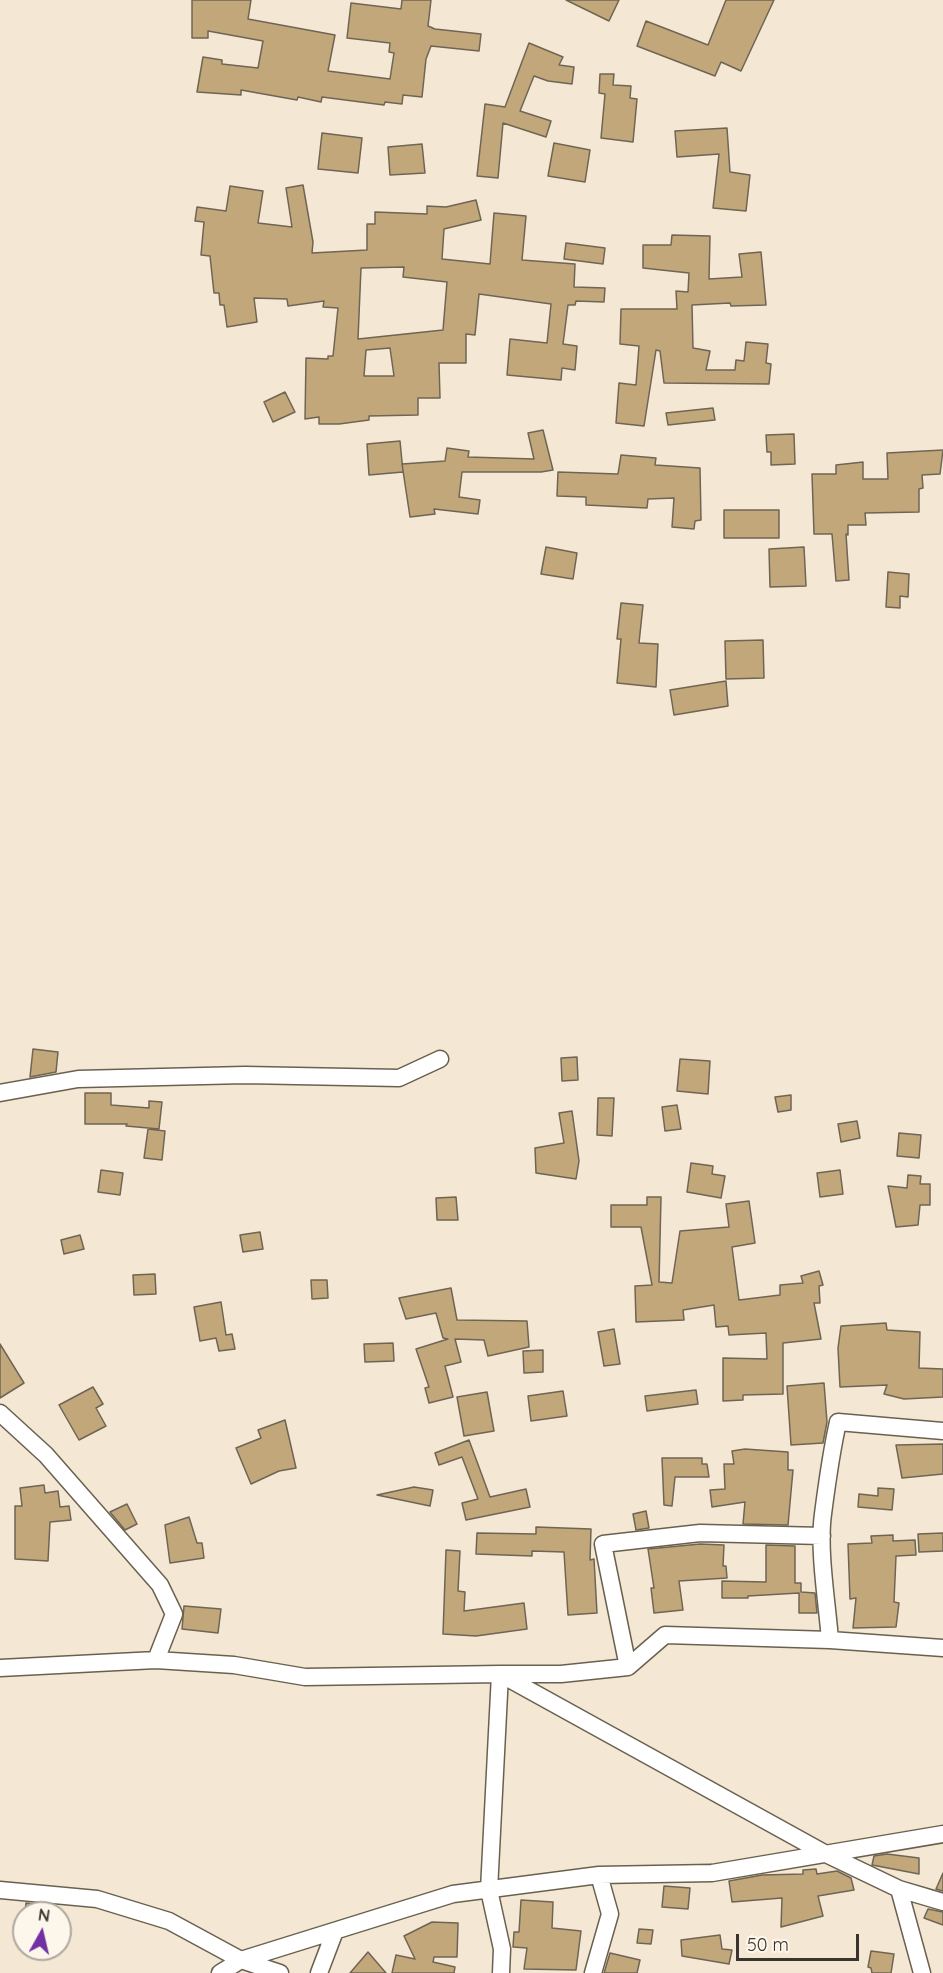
<!DOCTYPE html>
<html>
<head>
<meta charset="utf-8">
<style>
  body { margin:0 }
  #map { position:relative; width:943px; height:1973px; overflow:hidden; background:#f4e8d4; font-family:Quicksand,sans-serif }
  canvas { display:block }
  .north { position:absolute; left:12px; top:1901px; width:60px; height:60px; box-sizing:border-box; background:#fdf6ea; border:2px solid #afa89e; border-radius:50%; rotate:8deg; font-size:16px; font-weight:700; line-height:24px; text-align:center; color:#39342d }
  .north::after { content:''; display:block; margin:auto; width:21px; height:27px; background:#7230a5; clip-path:polygon(50% 0,100% 100%,50% 72%,0 100%) }
  .scale { position:absolute; left:736px; top:1934px; width:123px; height:27px; box-sizing:border-box; border:3px solid #39342d; border-top:0; padding-left:8px; font-size:18px; line-height:21px; white-space:nowrap; color:#39342d; -webkit-text-stroke:4px #fdf6ea; paint-order:stroke }
</style>
</head>
<body>
<div id="map">
<canvas width="943" height="1973"></canvas>
<div class="north">N</div>
<div class="scale">50 m</div>
</div>
<script>
const ctx = document.querySelector('canvas').getContext('2d');
ctx.lineJoin = 'round';
function fillPath(path, color) {
  ctx.fillStyle = color;
  ctx.fill(path, 'evenodd');
}
function strokePath(path, color, width, dash) {
  ctx.strokeStyle = color;
  ctx.lineWidth = width;
  ctx.lineCap = dash ? 'butt' : 'round';
  ctx.setLineDash(dash || []);
  ctx.stroke(path);
}
const building = new Path2D(`
  M192 0H251L248 19 335 35 328 71 390 79 394 53 389 52 390 43 347 38 351 3 401 9 402 0H431L428 26 435 29 481 34 479 51 431 46 426 59 422 97 403 95 402 104 385 102 384 105 322 97 321 102 298 97 297 100 241 90V95L197 92 203 57 222 60V64L258 68 263 41 208 31V38H192Z
  M566 0H619L609 21Z
  M726 0H774L741 71 721 62 715 76 637 46 646 21 708 45Z
  M529 43 563 57 559 65 574 67 572 84 548 81 534 76 520 111 551 121 546 137 503 123 498 178 477 176 485 104 505 107Z
  M600 74H614L613 85 631 86 630 98 637 99 633 142 601 138 605 94 599 93Z
  M727 128 730 172 750 175 746 211 713 208 719 154 677 157 675 131Z
  M322 133 362 138 358 173 318 169Z
  M554 143 590 150 585 182 548 176Z
  M422 144 425 173 390 175 388 147Z
  M303 185 313 242 312 253 367 250V224H375V212L427 214V206L446 207 476 200 481 220 444 229 442 259 490 264 494 213 526 216 522 260 575 264 574 287 605 288 604 302 576 301 575 305H568L563 344 577 346 575 370 562 368 561 380 507 375 510 339 547 343 551 304 479 294 475 335 466 334V363H439L440 398H418V415L369 416V420L339 424H319V417L305 419 306 358 328 359V356H333L338 308 323 307 324 301 288 306 287 299 254 298 257 322 227 327 224 305H220L219 293H214L210 256 201 255 204 222 195 221 197 207 226 211 230 186 263 191 258 223 292 227 286 188ZM404 267 403 277 447 282 443 330 358 339 361 268ZM390 348 394 376H364L366 350Z
  M672 235 710 236 709 279 742 277 739 254 761 252 766 305 731 306 730 303 692 305 693 348 710 351 706 370H735L736 360 744 361 746 342 768 344 766 363 771 364 769 384 664 383 660 351 656 350 644 426 616 423 619 383 636 385 639 346 620 344 621 309H677L676 291 688 292 689 273 643 268V245H671Z
  M566 243 605 248 603 264 564 259Z
  M285 392 295 412 273 422 264 402Z
  M713 408 715 420 668 425 666 413Z
  M543 430 553 470 541 472H462L459 497 480 500 478 514 434 509 435 514 410 517 402 464 445 461 447 448 469 451 468 457 534 459 528 433Z
  M794 434 795 464 771 465V452H767L766 435Z
  M400 441 403 472 369 475 367 444Z
  M943 450 940 474 922 475 923 488 919 489V512L865 513 866 525H848V535L846 534 849 580 836 581 832 534H814L812 474H836V465L863 462V479H888L887 453Z
  M621 455 656 458 655 465 700 468 701 520 695 521 694 529 672 527 674 498 648 499 647 508 586 505V497L557 496 558 472 618 474Z
  M724 510H779V538H724Z
  M546 547 577 553 573 579 541 574Z
  M804 547 806 586 770 587 769 549Z
  M888 572 909 574 908 597 900 596V608L886 607Z
  M621 603 643 605 639 643 658 644 656 687 617 683 621 639H617Z
  M763 640 764 678 726 679 725 641Z
  M726 681 728 706 674 715 670 690Z
  M33 1049 58 1052 56 1072 30 1077Z
  M577 1057 578 1080 562 1081 561 1058Z
  M680 1059 710 1061 708 1094 677 1091Z
  M85 1093H111V1105L149 1108V1101L162 1102 159 1129 126 1126 127 1124H85Z
  M791 1095V1110L778 1112 775 1097Z
  M598 1098H614L612 1136 597 1135Z
  M677 1105 681 1129 665 1131 662 1107Z
  M572 1111 579 1161 576 1179 536 1173 535 1148 564 1143 559 1113Z
  M857 1121 860 1138 841 1142 838 1124Z
  M148 1129 165 1131 162 1160 144 1158Z
  M899 1133 921 1135 919 1158 897 1156Z
  M691 1163 713 1166 712 1174 725 1176 721 1198 687 1192Z
  M101 1170 123 1173 120 1195 98 1192Z
  M840 1170 843 1194 820 1197 817 1173Z
  M908 1175 921 1176 920 1184H930V1205H920L918 1225 896 1227 888 1186 907 1188Z
  M456 1197 458 1220H437L436 1198Z
  M647 1197H661L659 1282 672 1283 680 1231 729 1227 726 1204 749 1201 755 1243 732 1247 739 1300 780 1295V1285L803 1283 801 1276 819 1271 823 1285 819 1286 820 1303H814L821 1339 783 1343V1394L743 1395V1400L723 1401V1358L767 1359 766 1333 729 1335 728 1326 716 1327 714 1305 683 1310 684 1320 636 1322 635 1286 652 1285 641 1227H611V1205H647Z
  M260 1232 263 1249 243 1252 240 1235Z
  M80 1235 84 1249 64 1254 61 1240Z
  M155 1274 156 1294 134 1295 133 1275Z
  M311 1280H327L328 1298 312 1299Z
  M451 1288 457 1320 527 1321 529 1347 488 1356 484 1340 455 1339 461 1362 445 1366 453 1397 429 1403 425 1388 429 1387 416 1349 448 1339 443 1338 436 1313 406 1319 399 1298Z
  M221 1302 226 1335 232 1334 235 1349 219 1351 216 1338 200 1341 194 1307Z
  M886 1323 887 1330 920 1332 919 1368 943 1369V1397L904 1399 884 1394 887 1385 840 1387 838 1348 841 1326Z
  M614 1329 620 1364 604 1366 598 1332Z
  M393 1343 394 1361 365 1362 364 1344Z
  M0 1344 24 1383 0 1398Z
  M543 1350V1372L524 1373 523 1351Z
  M824 1383 827 1422 823 1443 791 1445 787 1386Z
  M93 1387 103 1404 96 1408 106 1426 79 1440 59 1405Z
  M696 1390 698 1404 647 1411 645 1396Z
  M563 1391 567 1416 531 1421 528 1396Z
  M487 1392 494 1431 464 1436 457 1397Z
  M285 1420 296 1468 279 1471 251 1484 236 1448 261 1438 258 1430Z
  M469 1440 490 1497 526 1489 530 1507 466 1520 462 1503 478 1499 462 1457 439 1465 435 1453Z
  M943 1444V1474L902 1478 896 1445Z
  M745 1449 788 1452V1470H793L788 1525 743 1524 745 1502 712 1507 710 1490 725 1489 724 1464H734L732 1451Z
  M662 1458H702V1464H707L709 1477H675L672 1506 664 1505Z
  M44 1485 45 1493 58 1491 60 1507 69 1506 71 1520 50 1522 48 1561 15 1559V1506H22L20 1488Z
  M414 1487 433 1490 430 1506 377 1495Z
  M878 1488 894 1489 892 1510 858 1507 859 1494 878 1496Z
  M127 1504 137 1524 125 1530 110 1512Z
  M646 1511 649 1528 636 1530 633 1514Z
  M189 1517 197 1543H202L204 1558 170 1563 165 1525Z
  M536 1527 591 1529 590 1560 594 1559 597 1613 568 1615 564 1552 532 1551V1556L476 1554 477 1533 536 1534Z
  M943 1533V1551L919 1552 918 1534Z
  M893 1535V1541L915 1540 916 1555 896 1556 894 1602 899 1603 896 1627 853 1628 856 1598 850 1599 848 1544 872 1543 871 1536Z
  M700 1544 724 1545 723 1566H726L727 1578 679 1581 683 1610 654 1613 651 1588H654L648 1549Z
  M766 1545 795 1546V1583H801V1592L815 1593 817 1613H799V1593L748 1596V1598H722V1581L766 1582Z
  M446 1550 460 1551 458 1591 465 1592 464 1611 524 1603 527 1629 476 1636 443 1634Z
  M184 1606 221 1609 218 1633 182 1629Z
  M887 1854 919 1858V1874L872 1865 874 1856Z
  M816 1869 817 1874 837 1871 851 1878 854 1890 818 1896 823 1916 781 1927 782 1898 732 1902 729 1881 762 1875 803 1874V1870Z
  M943 1873V1891L936 1889Z
  M664 1886 690 1888 688 1909 662 1907Z
  M521 1900 553 1902 552 1928 581 1931 576 1970 524 1969 527 1948 513 1947 514 1932H519Z
  M26 1903 44 1905 43 1913H25Z
  M928 1909 943 1912V1925L924 1918Z
  M432 1922 458 1923 457 1957H434L433 1962 455 1967 454 1973H392L396 1955 415 1959 404 1936Z
  M639 1929 653 1930 651 1944 637 1943Z
  M720 1935 722 1949 732 1950 729 1964 682 1956 681 1940Z
  M871 1951 894 1954 891 1973H872L871 1968 868 1967Z
  M368 1952 386 1973H350Z
  M610 1953 640 1960 637 1973H604Z`);
fillPath(building, '#c2a77b');
strokePath(building, '#6f6554', 1.5);
const minor = new Path2D(`
  M0 1093 78 1079 245 1075 399 1078 440 1059
  M0 1413 46 1455 160 1585 174 1614 156 1660
  M830 1640C827 1602 818 1550 823 1514 827 1483 831 1453 838 1422L943 1431
  M628 1667 665 1635 830 1640 943 1648
  M0 1668 156 1660 234 1665 305 1677 500 1674 826 1854 899 1889 943 1902
  M899 1889 922 1973
  M0 1890 97 1899 169 1921 241 1960 280 1973
  M220 1973 241 1960 453 1894 599 1875 712 1873 943 1834
  M319 1973 335 1931
  M501 1973 502 1949 489 1890 500 1674H561L628 1667 603 1544 700 1533 822 1536
  M593 1973 610 1914 599 1875`);
strokePath(minor, '#6a604f', 19);
strokePath(minor, '#fff', 16);
</script>
</body>
</html>
